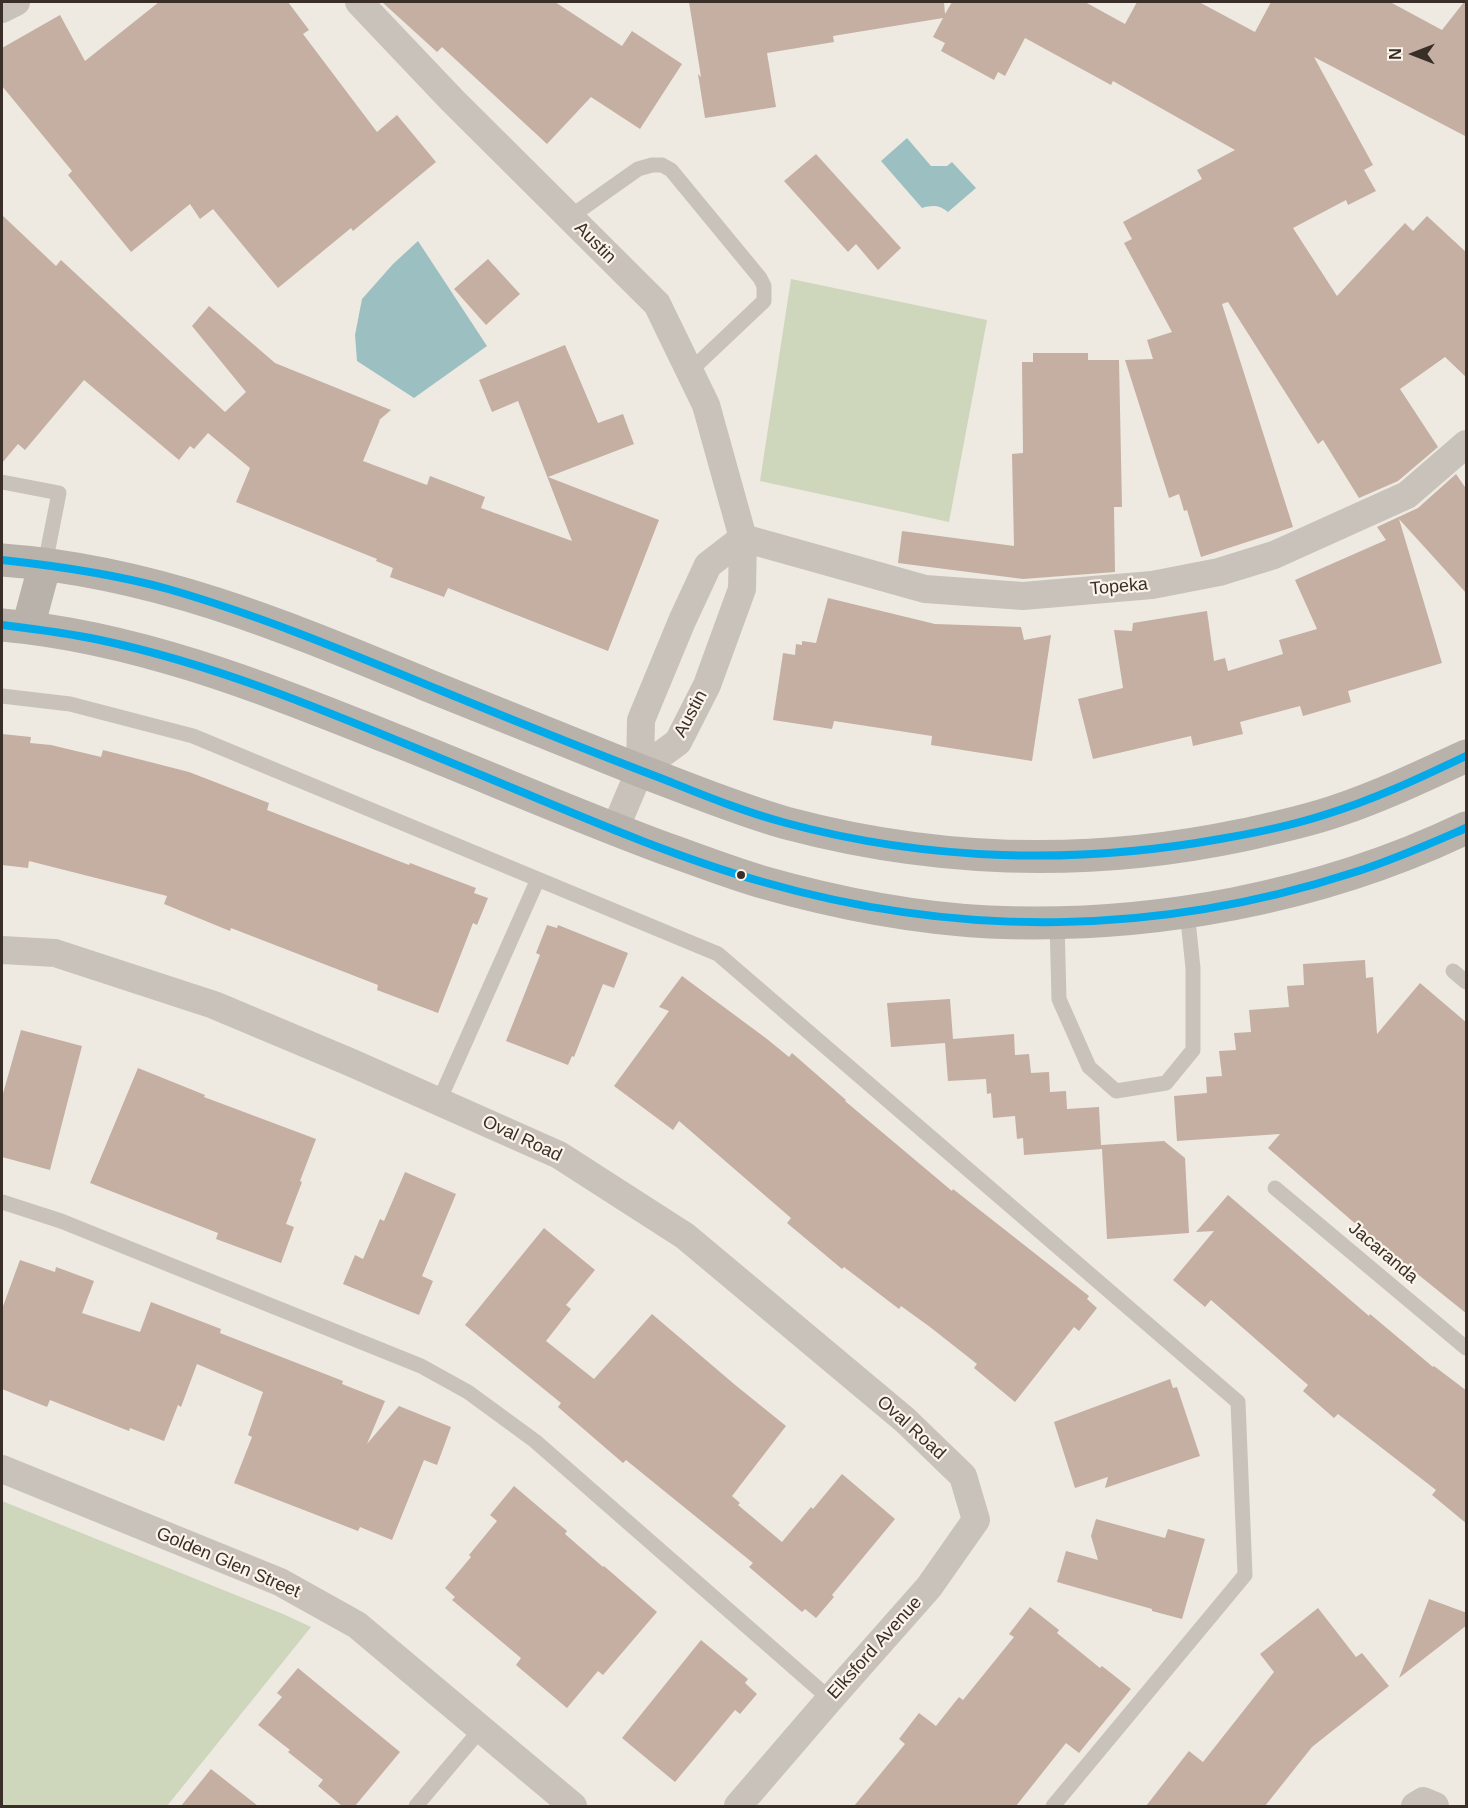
<!DOCTYPE html>
<html>
<head>
<meta charset="utf-8">
<style>
  body { margin:0 }
  #map { position:relative; width:1468px; height:1808px; overflow:hidden; background:#eeeae2; font-family:Arial,sans-serif }
  canvas { display:block }
  .frame { position:absolute; inset:0; border:3px solid #3a2f28; pointer-events:none }
  .north { position:absolute; left:1384px; top:24px; width:60px; height:60px; -webkit-text-stroke:4px #fbf4ea; paint-order:stroke; rotate:270deg; font-size:16px; font-weight:700; line-height:24px; text-align:center; color:#3a2f28 }
  .north::after { content:''; display:block; margin:auto; width:21px; height:27px; background:#3a2f28; clip-path:polygon(50% 0,100% 100%,50% 72%,0 100%) }
</style>
</head>
<body>
<div id="map">
<canvas width="1468" height="1808"></canvas>
<div class="frame"></div>
<div class="north">N</div>
</div>
<script>
const ctx = document.querySelector('canvas').getContext('2d');
ctx.lineJoin = 'round';
function fillPath(path, color) {
  ctx.fillStyle = color;
  ctx.fill(path, 'evenodd');
}
function strokePath(path, color, width, dash) {
  ctx.strokeStyle = color;
  ctx.lineWidth = width;
  ctx.lineCap = dash ? 'butt' : 'round';
  ctx.setLineDash(dash || []);
  ctx.stroke(path);
}
function label(font, color, halo, rows, align = 'center') {
  ctx.font = font + ' Arial,sans-serif';
  ctx.lineWidth = 4.5;
  ctx.setLineDash([]);
  ctx.textBaseline = 'middle';
  ctx.strokeStyle = halo;
  ctx.fillStyle = color;
  for (const [text, x, y, turn = 0] of rows) {
    ctx.save();
    ctx.translate(x, y);
    ctx.rotate((+turn || 0) * Math.PI / 180);
    ctx.textAlign = isNaN(turn) ? turn : align;
    if (halo) ctx.strokeText(text, 0, 0);
    ctx.fillText(text, 0, 0);
    ctx.restore();
  }
}
fillPath(new Path2D(`
  M791 279 987 320 949 522 760 481Z
  M2 1501 283 1614 311 1627 167 1806H2Z`), '#ced6bb');
fillPath(new Path2D(`
  M907 138 931 166H947L952 162 976 188 948 212C939 205 933 205 922 208L881 161Z
  M418 241 487 346 414 398 357 361 355 335 362 299 393 264Z`), '#9cc0c2');
fillPath(new Path2D(`
  M159 2H288L309 30 303 34 377 132 397 115 436 162 353 231 351 228 278 288 213 209 200 219 190 204 131 252 68 175 72 171 2 86V48L60 15 85 61Z
  M382 2H555L622 46 632 31 682 64 640 129 591 97 547 144 442 47 437 52Z
  M689 2H944L945 14 952 2H1085L1125 24 1137 2H1199L1255 32 1271 2H1390L1442 30 1464 2H1467V137L1314 57 1373 165 1364 170 1376 191 1348 205 1346 200 1293 228 1337 296 1405 223 1413 231 1427 216 1467 253V378L1445 357 1400 389 1438 447 1398 481 1359 498 1323 440 1318 444 1228 302 1222 304 1293 527 1201 557 1187 510 1184 511 1179 494 1169 498 1125 360 1153 359 1147 340 1172 332 1124 243 1132 239 1123 222 1202 179 1197 170 1235 150 1113 81 1111 85 1025 38 1005 76 998 72 994 80 941 51 945 43 933 37 943 18 833 36 834 42 767 53 776 107 705 118 698 74 701 77Z
  M816 154 901 248 878 270 856 244 848 252 784 181Z
  M2 215 56 266 61 260 225 412 246 392 192 326 209 306 275 363 391 410 378 421 380 420 363 461 427 485 430 476 485 497 481 508 572 541 518 401 492 412 479 380 565 345 598 423 623 414 634 444 548 477 659 520 608 651 448 588 444 597 390 577 393 568 376 561 377 559 236 502 250 468 208 433 194 449 190 446 179 460 84 380 25 450 18 444 2 463Z
  M488 259 520 294 486 325 454 289Z
  M1033 353H1088V360H1119L1122 507H1114L1115 572 1023 579 898 563 902 531 1014 546 1012 454 1023 453 1022 362H1033Z
  M1456 474 1467 490V594L1399 519 1442 663 1348 691 1351 702 1303 716 1300 706 1240 722 1243 734 1193 746 1191 736 1093 759 1078 699 1123 688 1114 630 1132 631 1133 623 1207 611 1214 661 1225 658 1228 671 1283 654 1279 640 1317 629 1295 580 1386 540 1377 527 1418 508Z
  M828 598 935 624 1021 627 1024 640 1051 635 1032 761 931 745 932 736 834 721 832 729 773 720 783 653 795 655 796 644 802 645V641L816 643Z
  M2 734 31 737 30 743 51 745 101 757 103 750 189 772 269 803 267 810 409 865 410 863 476 888 474 893 488 898 477 925 473 923 438 1013 377 990 378 985 231 928 230 931 164 904 167 896 29 861 28 868 2 865Z
  M547 925 557 928 558 925 628 953 614 988 603 984 574 1057 572 1056 568 1065 506 1041 540 955 536 953Z
  M1365 960 1366 978 1373 977 1377 1034 1420 983 1467 1023V1314L1358 1226 1268 1148 1280 1134 1177 1141 1174 1096 1207 1093 1206 1077 1222 1076 1219 1051 1236 1050 1234 1033 1251 1032 1249 1010 1289 1007 1287 986 1304 985 1303 964Z
  M682 976 767 1039 789 1057 792 1053 846 1100 845 1101 952 1191 953 1189 1089 1296 1087 1299 1097 1308 1079 1331 1074 1327 1015 1402 974 1368 977 1364 930 1327 901 1306 899 1309 844 1267 842 1269 787 1223 791 1218 679 1121 673 1130 614 1086 669 1011 659 1007Z
  M950 999 953 1039 1014 1034 1015 1055 1029 1054 1031 1073 1049 1072 1050 1092 1066 1091 1067 1109 1099 1107 1101 1145 1164 1141 1185 1158 1189 1233 1107 1239 1102 1149 1024 1155 1023 1138 1017 1139 1015 1116 993 1118 991 1093 987 1094 986 1079 948 1081 945 1043 891 1047 887 1003Z
  M21 1030 82 1046 50 1170 2 1157V1097Z
  M138 1068 205 1095 204 1097 316 1139 300 1181 302 1182 286 1224 294 1227 281 1263 216 1239 218 1233 90 1183Z
  M405 1172 456 1194 422 1276 433 1281 419 1315 343 1284 355 1255 363 1259 380 1219 384 1221Z
  M1228 1195 1369 1316 1370 1314 1433 1367 1434 1366 1467 1391V1524L1432 1495 1436 1490 1338 1414 1334 1418 1303 1391 1308 1385 1211 1300 1205 1307 1173 1280 1214 1231 1196 1232Z
  M544 1228 595 1270 566 1305 571 1309 546 1341 594 1379 652 1314 734 1384 786 1426 732 1496 740 1503 738 1505 782 1542 811 1507 813 1509 842 1474 895 1519 832 1595 834 1597 816 1618 805 1609 802 1612 749 1567 753 1563 626 1460 623 1463 558 1407 561 1403 465 1325Z
  M20 1260 55 1272 56 1267 94 1281 82 1313 140 1332 151 1302 221 1329 220 1333 343 1381 342 1384 385 1401 367 1444 399 1406 451 1427 437 1465 424 1460 392 1540 360 1527 358 1531 234 1483 252 1437 248 1435 263 1392 197 1364 181 1407 178 1405 164 1441 130 1428 129 1431 50 1400 47 1407 2 1389V1309Z
  M1170 1379 1173 1388 1177 1387 1200 1456 1105 1488 1108 1477 1075 1488 1054 1422Z
  M514 1486 567 1531 565 1534 603 1567 604 1566 657 1612 603 1675 598 1671 567 1708 516 1665 521 1658 452 1600 455 1597 445 1588 471 1557 469 1555 497 1521 490 1515Z
  M1096 1519 1165 1538 1168 1529 1205 1539 1182 1619 1152 1611V1609L1057 1582 1066 1551 1098 1560 1091 1536Z
  M1429 1599 1467 1613V1625L1399 1678Z
  M1030 1607 1059 1630 1057 1633 1100 1668 1102 1666 1131 1689 1079 1753 1066 1743 1016 1806H854L905 1744 899 1739 919 1713 936 1726 959 1697 963 1700 1014 1637 1009 1634Z
  M1318 1608 1356 1657 1362 1653 1389 1686 1312 1747 1265 1806H1146L1189 1751 1203 1762 1274 1672 1260 1654Z
  M701 1640 748 1679 745 1683 757 1694 740 1714 735 1710 675 1782 622 1738Z
  M298 1668 400 1752 355 1806H342L318 1786 323 1780 288 1752 290 1750 258 1725 282 1697 277 1693Z
  M211 1769 258 1806H181Z`), '#c4afa2');
strokePath(new Path2D(`
  M570 217 638 169 652 165H662L671 170 760 278 764 286V301L690 371
  M2 482 59 493 45 564
  M2 696 70 704 193 736 718 954 1238 1402 1245 1575 1053 1806
  M1057 922 1059 999 1089 1067 1116 1091 1166 1083 1193 1050V968L1187 911
  M1453 971 1466 982
  M439 1101 538 879
  M1275 1188 1466 1348
  M2 1202 61 1221 421 1366 468 1392 535 1441 830 1699
  M416 1806 481 1729`), '#c8c2bb', 15);
strokePath(new Path2D(`
  M359 2 452 100 657 304 706 405 743 538 742 589 707 685 678 742 640 770
  M2 9 16 2
  M743 538 925 589 1023 596 1152 585 1219 572 1274 555 1407 495 1466 444
  M615 829 640 770 641 720 682 621 708 565 743 538
  M2 950 55 953 214 1005 352 1063 559 1155 685 1236 905 1420 963 1476 976 1520 929 1587 830 1699 738 1806
  M2 1469 280 1582 357 1625 573 1806
  M1415 1806 1423 1801 1435 1806`), '#c8c2bb', 28);
strokePath(new Path2D(`
  M2 560C155 571 287 627 427 685 498 714 570 742 641 771 689 789 737 809 786 823 936 863 1091 867 1243 835 1275 828 1308 821 1339 810 1383 795 1425 775 1466 756
  M2 625C138 637 264 688 390 738 481 774 570 813 661 847 695 859 728 872 762 882 836 903 912 918 989 922 1151 929 1320 898 1466 828
  M28 627 45 564`), '#b8b2ab', 33);
strokePath(new Path2D(`
  M2 560C58 566 114 574 168 589 262 616 352 654 442 691 515 721 589 751 663 779 703 795 744 812 786 823 927 861 1076 865 1220 839 1255 833 1290 826 1324 815 1373 800 1420 778 1466 756
  M2 625C35 629 68 633 100 640 228 667 349 721 469 770 564 809 664 854 763 882 958 938 1158 936 1352 873 1391 861 1429 844 1466 828`), '#03a9e8', 8);
for (const [x, y, r, color] of [
  [741,875,5,"#3a2f28"]
]) {
  const dot = new Path2D();
  dot.arc(x, y, r, 0, 2 * Math.PI);
  ctx.fillStyle = color;
  ctx.fill(dot);
  strokePath(dot, '#fbf4ea', 2);
}
label('18px', '#3a2f28', '#fbf4ea', [
  ["Austin",595,243,45],
  ["Topeka",1119,587,-5],
  ["Austin",691,714,-62],
  ["Oval Road",522,1139,25],
  ["Jacaranda",1383,1253,40],
  ["Oval Road",911,1428,42],
  ["Golden Glen Street",228,1563,23],
  ["Elksford Avenue",875,1648,-48]
]);
</script>
</body>
</html>
